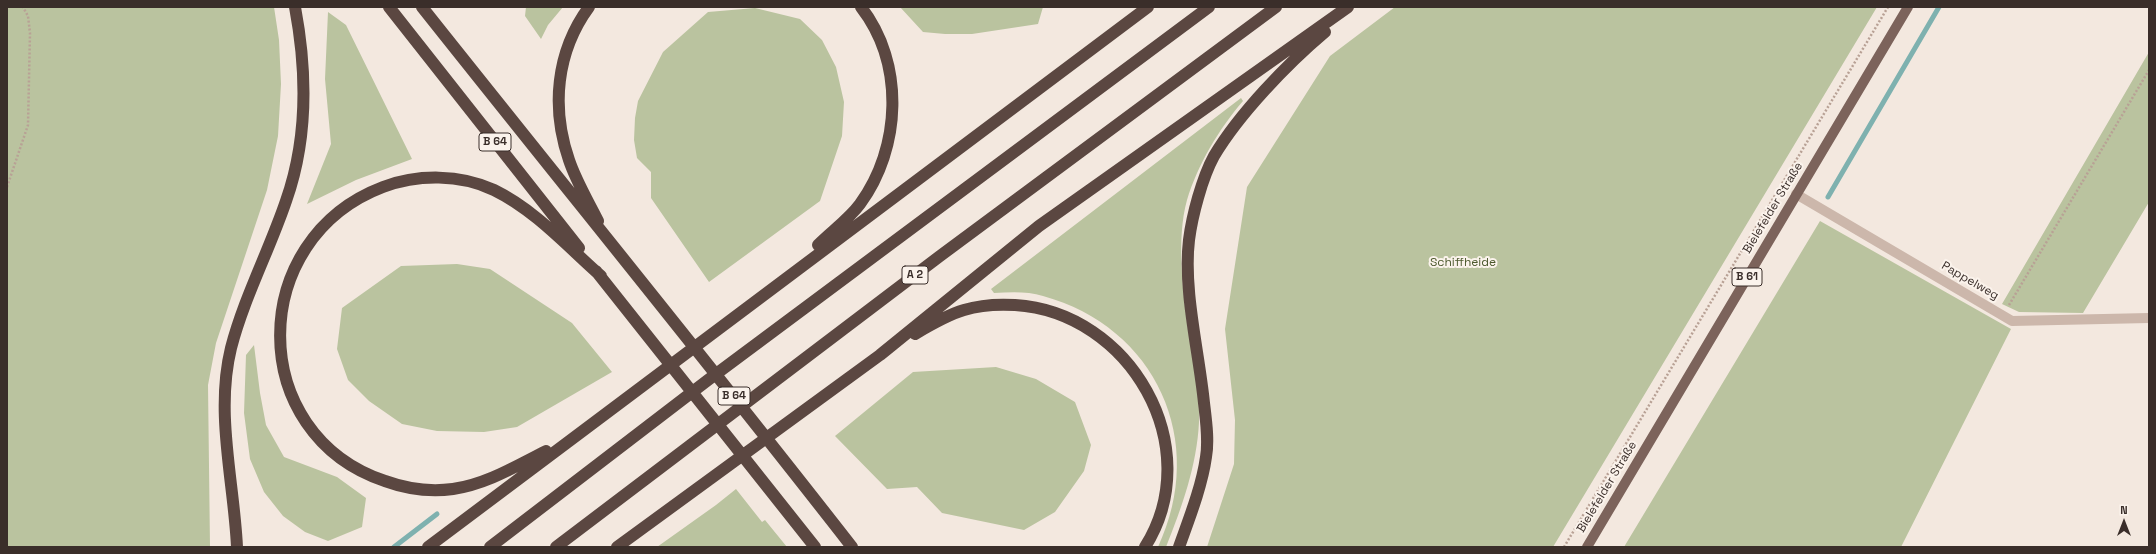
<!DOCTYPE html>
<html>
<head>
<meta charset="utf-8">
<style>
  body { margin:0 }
  #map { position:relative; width:2156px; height:554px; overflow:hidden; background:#f3e8df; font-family:"Space Grotesk",sans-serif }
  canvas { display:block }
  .frame { position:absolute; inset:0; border:8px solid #3a2e2a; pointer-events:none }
  .north { position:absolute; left:2104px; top:502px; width:40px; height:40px; -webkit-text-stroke:3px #fbf3ec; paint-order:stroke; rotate:0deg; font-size:11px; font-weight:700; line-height:16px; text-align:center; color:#3a2e2a }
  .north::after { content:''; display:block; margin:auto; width:14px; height:18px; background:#3a2e2a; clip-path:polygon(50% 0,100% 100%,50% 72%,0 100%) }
</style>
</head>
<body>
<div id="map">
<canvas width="2156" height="554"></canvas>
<div class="frame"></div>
<div class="north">N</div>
</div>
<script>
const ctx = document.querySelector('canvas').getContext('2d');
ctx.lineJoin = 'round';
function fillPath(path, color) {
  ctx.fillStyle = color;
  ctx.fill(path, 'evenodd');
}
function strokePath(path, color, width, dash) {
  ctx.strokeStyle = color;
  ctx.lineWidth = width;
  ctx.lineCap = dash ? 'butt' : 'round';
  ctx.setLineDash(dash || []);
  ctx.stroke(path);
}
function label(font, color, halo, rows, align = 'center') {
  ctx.font = font + ' "Space Grotesk",sans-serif';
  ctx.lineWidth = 4;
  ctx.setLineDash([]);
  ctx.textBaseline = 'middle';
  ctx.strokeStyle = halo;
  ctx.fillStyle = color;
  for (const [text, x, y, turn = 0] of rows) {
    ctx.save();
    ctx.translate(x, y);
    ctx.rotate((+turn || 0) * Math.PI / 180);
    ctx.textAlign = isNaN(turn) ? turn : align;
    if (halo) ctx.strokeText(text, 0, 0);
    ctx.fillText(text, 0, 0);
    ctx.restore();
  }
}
fillPath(new Path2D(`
  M7 7H274L279 40 281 84 278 136 267 190 216 343 208 385 210 547H7Z
  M526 7H563L548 25 541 39 525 16Z
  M900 7H1043L1038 24 972 34H945L923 32Z
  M1395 7H1877L1553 547H1207L1234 464 1235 420 1225 329 1247 187 1330 56Z
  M755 8 800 19 822 40 836 67 844 102 842 136 820 201 709 282 651 198V172L637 158 634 140 635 118 638 101 663 52 708 12Z
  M328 12 346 25 412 159 356 180 307 204 331 144 325 79Z
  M2149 52V202L2083 313 2019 312 2002 304Z
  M1241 98 1243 101C1219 129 1198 164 1187 200 1176 239 1183 295 1189 335 1193 363 1200 393 1199 422 1197 465 1182 507 1166 547H1158C1208 441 1156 327 1043 296 1028 291 1010 292 994 293L991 289Z
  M1820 221 2011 329 1901 547H1624Z
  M457 264 490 269 572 323 612 372 517 427 484 432 437 431 402 424 369 401 348 380 337 349 342 308 401 266Z
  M254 345 260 393 266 425 284 457 337 477 366 498 362 527 328 541 305 532 283 516 264 492 250 459 244 413 246 355Z
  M996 367 1036 379 1075 402 1091 445 1084 471 1055 512 1024 530 942 513 917 487 887 489 835 436 913 372Z
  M736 489 762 522 765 520 787 547H657L716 505Z`), '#bac39f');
strokePath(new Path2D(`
  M1828 197 1939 7
  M394 547 437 514`), '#7eb1af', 5);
strokePath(new Path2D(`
  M7 187 28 125 30 33 28 16 23 7
  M2009 305 2149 70
  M1564 547 1888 7`), '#b8a195', 2.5, [2, 2]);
strokePath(new Path2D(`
  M1796 194 2012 321 2149 318`), '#ccb7ab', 10);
strokePath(new Path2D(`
  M1587 547 1908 7`), '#7c635b', 10);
strokePath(new Path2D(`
  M389 7 579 248
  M422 7C565 187 711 366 852 547
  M589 7C556 52 551 108 569 160 576 181 588 201 598 221
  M818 245C832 231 849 219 860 204 901 148 905 64 861 7
  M596 271 815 547
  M915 334C930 325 947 315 964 310 980 305 998 304 1015 305 1130 312 1208 447 1145 547
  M546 451C516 466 487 484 453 489 430 492 407 489 385 481 245 434 246 239 383 187 418 174 460 174 494 190 535 210 567 246 601 276
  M237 547C234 482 215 413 231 348 244 298 269 251 286 201 308 139 307 71 295 7
  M428 547 1148 7
  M490 547 708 380 1209 7
  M556 547 940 256 1276 7
  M617 547 880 355 1039 226 1348 7
  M1179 547C1189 519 1202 486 1206 457 1209 440 1206 420 1204 403 1199 352 1183 290 1189 240 1192 216 1202 178 1214 156 1239 114 1287 64 1325 32`), '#5b4741', 12);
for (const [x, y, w] of [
  [495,142,32],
  [915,275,26],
  [1747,277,30],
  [734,396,32]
]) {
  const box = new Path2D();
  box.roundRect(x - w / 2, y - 9, w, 18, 3);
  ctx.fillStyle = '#fbf3ec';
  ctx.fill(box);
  strokePath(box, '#3a2e2a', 1);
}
label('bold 11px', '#3a2e2a', null, [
  ["B 64",495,142],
  ["A 2",915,275],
  ["B 61",1747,277],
  ["B 64",734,396]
]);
label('12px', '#3a2e2a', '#fbf3ec', [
  ["Bielefelder Straße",1773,208,-59],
  ["Pappelweg",1970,281,30],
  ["Bielefelder Straße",1607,487,-59]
]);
label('12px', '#4c592d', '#fbf3ec', [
  ["Schiffheide",1463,263]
]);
</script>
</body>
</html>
